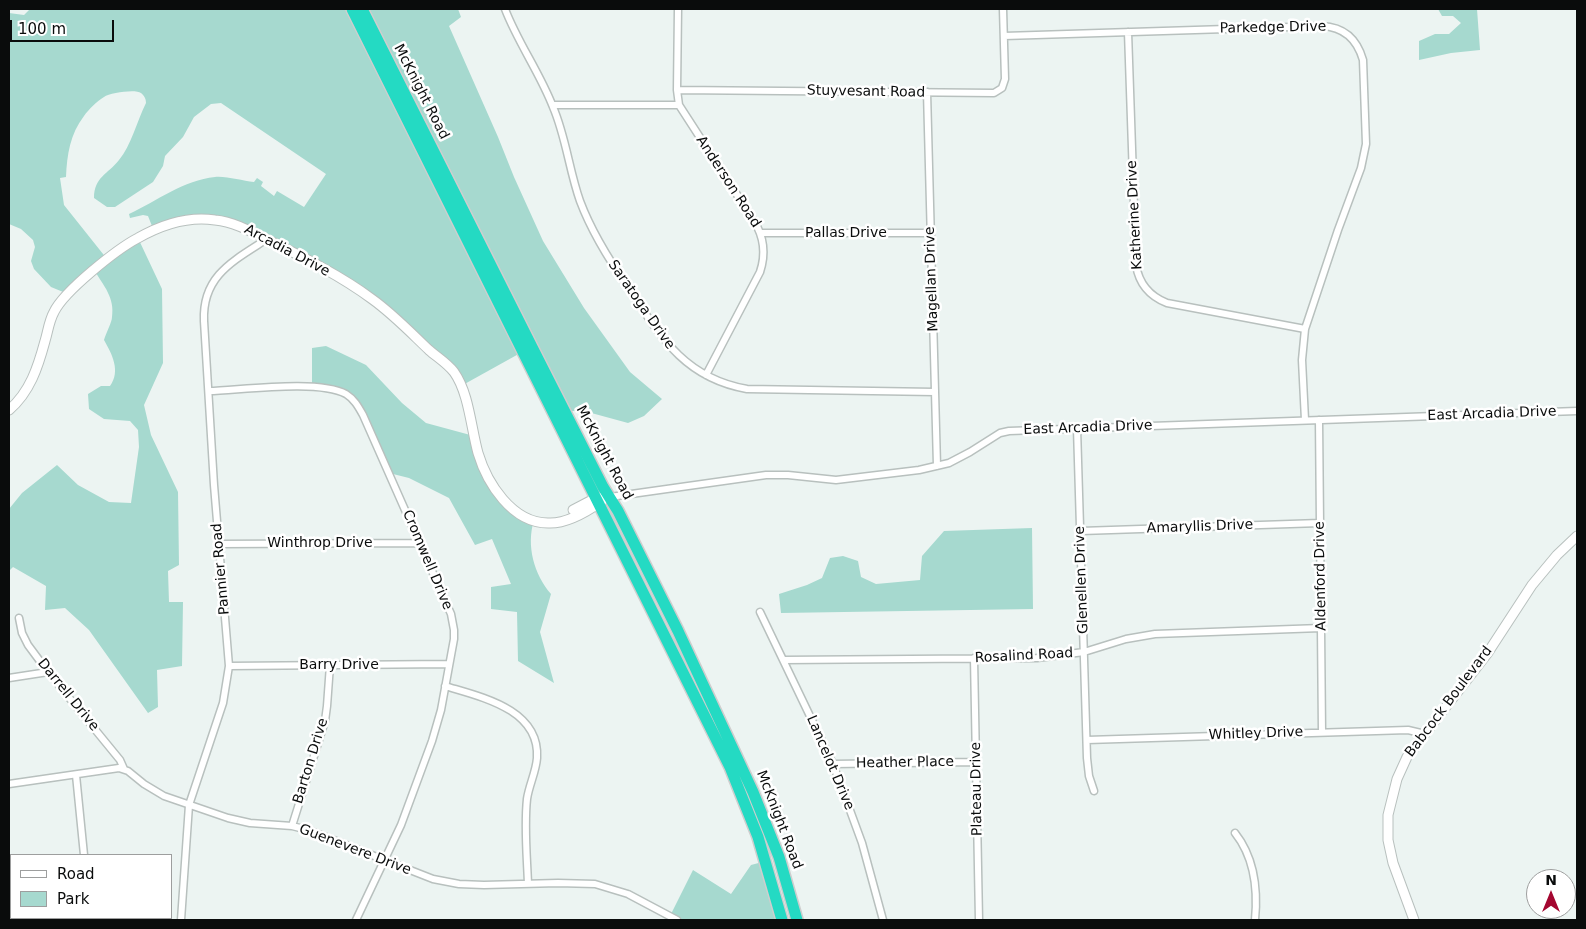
<!DOCTYPE html>
<html>
<head>
<meta charset="utf-8">
<style>
  body { margin:0 }
  #map { position:relative; width:1586px; height:929px; overflow:hidden; background:#ecf4f2; font-family:"DejaVu Sans",sans-serif }
  canvas { display:block }
  .frame { position:absolute; inset:0; border:10px solid #0a0c0c; pointer-events:none }
  .legend { position:absolute; left:10px; top:854px; width:162px; height:65px; box-sizing:border-box; background:#fff; border:1px solid #9d9e9e; margin:0; padding:6px 9px; list-style:none; font-size:15px; color:#0a0c0c }
  .legend li { display:flex; align-items:center; gap:10px; height:25px }
  .legend b { width:25px; border:1px solid #9d9e9e }
  .north { position:absolute; left:1526px; top:869px; width:50px; height:50px; box-sizing:border-box; background:#fff; border:1px solid #9d9e9e; border-radius:50%; rotate:0deg; font-size:14px; font-weight:700; line-height:20px; text-align:center; color:#0a0c0c }
  .north::after { content:''; display:block; margin:auto; width:18px; height:22px; background:#a40730; clip-path:polygon(50% 0,100% 100%,50% 72%,0 100%) }
  .scale { position:absolute; left:10px; top:20px; width:104px; height:22px; box-sizing:border-box; border:2px solid #0a0c0c; border-top:0; padding-left:6px; font-size:15px; line-height:18px; white-space:nowrap; color:#0a0c0c; -webkit-text-stroke:4px #fff; paint-order:stroke }
</style>
</head>
<body>
<div id="map">
<canvas width="1586" height="929"></canvas>
<div class="frame"></div>
<ul class="legend">
<li><b style="height:6px;background:#fff"></b>Road</li>
<li><b style="height:14px;background:#a6d9cf"></b>Park</li>
</ul>
<div class="north">N</div>
<div class="scale">100 m</div>
</div>
<script>
const ctx = document.querySelector('canvas').getContext('2d');
ctx.lineJoin = 'round';
function fillPath(path, color) {
  ctx.fillStyle = color;
  ctx.fill(path, 'evenodd');
}
function strokePath(path, color, width, dash) {
  ctx.strokeStyle = color;
  ctx.lineWidth = width;
  ctx.lineCap = dash ? 'butt' : 'round';
  ctx.setLineDash(dash || []);
  ctx.stroke(path);
}
function label(font, color, halo, rows, align = 'center') {
  ctx.font = font + ' "DejaVu Sans",sans-serif';
  ctx.lineWidth = 5;
  ctx.setLineDash([]);
  ctx.textBaseline = 'middle';
  ctx.strokeStyle = halo;
  ctx.fillStyle = color;
  for (const [text, x, y, turn = 0] of rows) {
    ctx.save();
    ctx.translate(x, y);
    ctx.rotate((+turn || 0) * Math.PI / 180);
    ctx.textAlign = isNaN(turn) ? turn : align;
    if (halo) ctx.strokeText(text, 0, 0);
    ctx.fillText(text, 0, 0);
    ctx.restore();
  }
}
fillPath(new Path2D(`
  M30 9H352L524 351 461 386 404 325 305 258 213 219 154 231 148 216 143 215 130 218 129 214C157 201 184 180 215 177 227 176 242 181 254 182L257 178 263 182 261 186 274 196 277 191 304 207 326 174 221 103 211 104 194 117 183 137 165 156 163 166 153 182 115 207H107L94 198C94 177 108 174 119 160 131 146 137 121 146 103 146 100 145 96 141 93 135 89 110 93 104 97 97 101 89 109 84 116 70 134 67 155 66 177L60 178 64 205 107 259 138 238 162 289 163 363 144 405 151 435 178 492 179 565 168 571 169 602H183L182 666 157 670 158 707 148 713 89 630 65 608 45 610 46 586 13 567 9 571V509L22 493 57 465 78 485 109 502 131 503 139 447 138 430 130 421 104 419 89 409 88 394 101 386H110C121 371 112 354 104 340 106 333 112 322 112 317 115 298 104 286 94 270L68 294 51 287 34 269 31 261 35 247 33 240 21 229 9 224V13L24 15Z
  M362 9H458L461 17 449 26 498 137 514 177 543 241 584 308 630 372 662 399 644 416 628 423 584 411H565Z
  M1438 9H1477L1480 50 1451 53 1419 60V41L1435 34H1449L1461 23 1453 16H1442Z
  M326 346 366 365 402 403 426 423 474 436 479 454 502 497 534 520C526 546 534 574 551 594L540 632 554 683 518 661 517 612 491 609V587L511 584 492 539 475 545 449 498 409 478 389 473 363 415 346 394 312 387V348Z
  M1032 528 1033 609 781 613 779 594 807 585 822 578 830 558 843 556 858 561 861 577 876 584 920 580 922 556 944 531Z
  M766 861 782 920H677L670 916 693 870 731 894 751 865Z`), '#a6d9cf');
const street = new Path2D(`
  M505 9C518 43 540 73 553 107 566 137 569 170 580 201 592 233 609 260 628 287 660 336 684 378 747 389L935 392
  M678 9 677 90 679 105 754 221C764 237 766 254 760 272L706 375
  M1128 32 1136 265C1139 284 1149 296 1167 303L1305 329
  M1004 36 1322 26C1344 27 1357 39 1363 60L1366 144 1361 168 1338 230 1305 329 1302 360 1305 420
  M677 90 994 93 1002 88 1005 79 1003 9
  M927 92 937 466
  M553 105H679
  M760 233H931
  M209 391C242 390 319 379 346 394 354 399 358 406 363 415L451 614 454 630V639L441 710 432 741 401 825 356 920
  M1319 420 1322 732
  M1077 428 1087 758 1089 776 1094 791
  M610 497 766 475H788L836 480 919 470 949 463 970 452 1000 433 1009 431 1577 411
  M1081 531 1320 523
  M219 544 420 543
  M760 612 833 764 862 843 883 920
  M19 618 22 633 28 645 48 672 120 760 124 769
  M974 658 979 920
  M784 660 1037 658 1084 652 1126 639 1155 634 1321 628
  M229 666 449 664
  M9 678 48 672
  M445 686C481 697 540 709 537 758 536 772 529 785 527 799 524 827 527 856 528 884
  M1087 740 1408 730 1425 734
  M833 764 976 762
  M76 775 84 855
  M9 784 119 768 128 771 144 784 164 796 228 818 250 823 292 826 308 830 433 879 459 884 484 885 558 883 595 884 628 894 677 920
  M292 826 325 721 327 706 330 665
  M1235 833C1254 857 1258 889 1255 920
  M81 920V918
  M181 920 189 805 223 703 229 666 214 485 204 321C202 276 233 261 267 239`);
const secondary = new Path2D(`
  M9 410C30 392 38 367 45 341 48 331 49 321 54 312 64 291 117 249 138 238 161 225 189 216 215 220 235 222 252 232 270 241 305 258 341 276 372 299 393 314 410 332 429 350 437 357 447 363 454 372 469 393 471 428 478 453 487 483 512 523 548 523 566 524 588 511 602 501
  M573 510 596 498 602 497
  M1414 920 1393 863 1388 840V815L1397 779 1407 757 1487 654 1532 585 1557 555 1577 536`);
const highway = new Path2D(`
  M352 9 730 767 758 837 782 920
  M362 9 532 347 603 487 618 511 678 631 753 792 779 857 797 920`);
strokePath(street, '#b8c0be', 9);
strokePath(secondary, '#b8c0be', 11);
strokePath(highway, '#cecece', 14);
strokePath(street, '#fff', 6);
strokePath(secondary, '#fff', 9);
strokePath(highway, '#24dac3', 11);
label('14px', '#0a0c0c', '#fff', [
  ["Parkedge Drive",1273,28,-1],
  ["McKnight Road",421,92,63],
  ["Stuyvesant Road",866,92,1],
  ["Anderson Road",728,182,57],
  ["Katherine Drive",1135,215,-93],
  ["Pallas Drive",846,233],
  ["Arcadia Drive",287,251,28],
  ["Magellan Drive",932,279,-92],
  ["Saratoga Drive",641,305,55],
  ["East Arcadia Drive",1492,414,-2],
  ["East Arcadia Drive",1088,428,-2],
  ["McKnight Road",604,453,62],
  ["Amaryllis Drive",1200,527,-2],
  ["Winthrop Drive",320,543],
  ["Cromwell Drive",427,560,67],
  ["Pannier Road",221,569,-95],
  ["Aldenford Drive",1321,576,-91],
  ["Glenellen Drive",1082,580,-92],
  ["Rosalind Road",1024,656,-3],
  ["Barry Drive",339,665],
  ["Darrell Drive",68,695,51],
  ["Babcock Boulevard",1449,702,-53],
  ["Whitley Drive",1256,734,-2],
  ["Barton Drive",311,761,-73],
  ["Lancelot Drive",830,763,67],
  ["Heather Place",905,763,-1],
  ["Plateau Drive",977,789,-91],
  ["McKnight Road",779,820,69],
  ["Guenevere Drive",355,850,21]
]);
</script>
</body>
</html>
